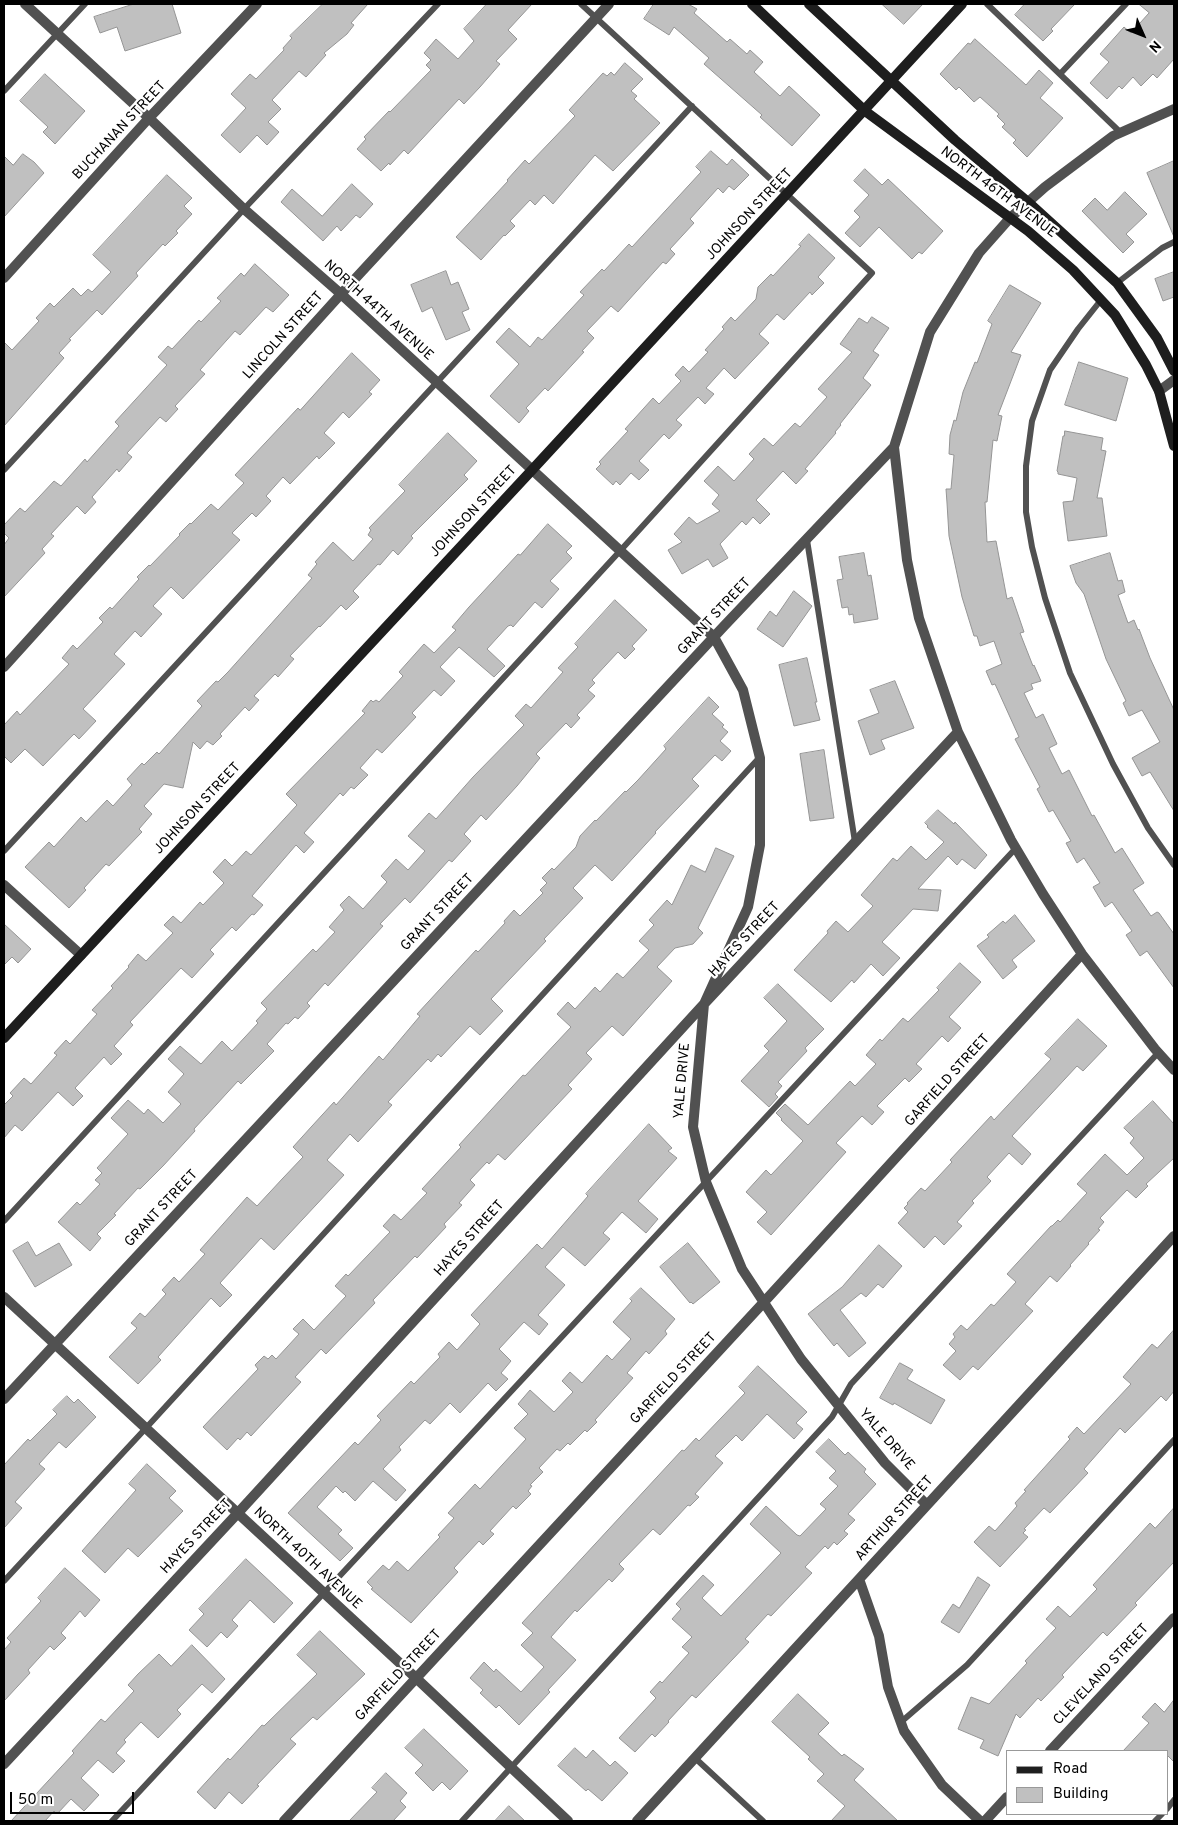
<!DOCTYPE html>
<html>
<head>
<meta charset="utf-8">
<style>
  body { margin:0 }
  #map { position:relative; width:1178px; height:1825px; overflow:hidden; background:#fff; font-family:Overpass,sans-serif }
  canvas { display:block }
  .frame { position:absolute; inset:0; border:5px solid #000; pointer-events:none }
  .legend { position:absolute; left:1006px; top:1750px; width:162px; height:65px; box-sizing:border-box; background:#fff; border:1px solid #999; margin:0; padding:6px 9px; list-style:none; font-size:15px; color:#000 }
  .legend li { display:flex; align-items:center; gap:10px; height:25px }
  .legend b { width:25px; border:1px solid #999 }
  .north { position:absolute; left:1118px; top:10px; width:50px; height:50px; -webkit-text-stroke:4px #fff; paint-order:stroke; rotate:134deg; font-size:14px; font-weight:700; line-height:20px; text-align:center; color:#000 }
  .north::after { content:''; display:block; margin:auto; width:18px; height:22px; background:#000; clip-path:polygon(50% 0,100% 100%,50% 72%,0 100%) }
  .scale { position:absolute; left:10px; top:1792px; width:124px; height:22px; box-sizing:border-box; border:2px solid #000; border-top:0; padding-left:6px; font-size:15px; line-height:18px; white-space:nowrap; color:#000; -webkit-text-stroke:4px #fff; paint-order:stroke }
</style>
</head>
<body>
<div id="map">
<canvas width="1178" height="1825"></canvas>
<div class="frame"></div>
<ul class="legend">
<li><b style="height:6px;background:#1e1e1e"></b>Road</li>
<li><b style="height:14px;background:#c0c0c0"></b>Building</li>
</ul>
<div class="north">N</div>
<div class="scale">50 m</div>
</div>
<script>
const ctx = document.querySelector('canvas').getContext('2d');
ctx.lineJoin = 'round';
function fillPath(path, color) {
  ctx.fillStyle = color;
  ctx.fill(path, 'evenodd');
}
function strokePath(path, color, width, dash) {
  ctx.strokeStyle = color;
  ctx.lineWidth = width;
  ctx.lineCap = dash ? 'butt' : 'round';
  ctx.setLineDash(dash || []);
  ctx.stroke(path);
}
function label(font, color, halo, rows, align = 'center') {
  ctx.font = font + ' Overpass,sans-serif';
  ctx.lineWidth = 4.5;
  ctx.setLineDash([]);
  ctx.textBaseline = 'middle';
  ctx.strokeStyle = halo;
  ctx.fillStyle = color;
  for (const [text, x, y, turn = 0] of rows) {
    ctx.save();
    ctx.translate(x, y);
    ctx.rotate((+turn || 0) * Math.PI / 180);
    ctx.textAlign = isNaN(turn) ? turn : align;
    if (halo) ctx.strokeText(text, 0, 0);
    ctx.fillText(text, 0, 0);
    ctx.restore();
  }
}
const building = new Path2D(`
  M134 4H172L181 33 125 51 117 27 100 33 94 17Z
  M323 4H368L351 23 354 25 347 34 324 53 326 55 306 77 299 71 272 100 281 109 268 122 279 132 267 145 257 135 240 153 221 135 246 108 231 94 250 74 256 79 284 50 283 48 292 38 290 36Z
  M487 4H532L508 30 517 39 496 61 500 64 480 87 464 104 459 99 408 154 404 150 390 165 389 163 381 171 357 149 366 139 364 137 389 111 390 112 431 70 426 65 431 60 424 53 436 39 458 59 474 41 464 29Z
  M654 4H688L697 9 694 13 727 42 730 39 747 54 750 50 763 62 754 72 780 96 789 86 820 115 792 146 760 117 762 115 704 64 709 58 674 27 669 35 644 19Z
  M882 4H923L904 24Z
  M1025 4H1075L1051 29 1053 31 1043 41 1015 15Z
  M1139 4H1174V59L1157 78 1153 74 1141 86 1133 77 1122 89 1119 86 1107 99 1090 83 1109 62 1100 54 1124 27 1131 33 1149 13Z
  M975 39 1026 85 1039 70 1053 83 1040 98 1063 118 1027 157 1013 143 1016 140 1002 127 1005 124 997 116 999 114 980 97 974 102 959 87 956 90 940 74 968 43 970 44Z
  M625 63 643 79 631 91 637 96 634 99 660 123 613 171 595 155 553 204 544 195 535 205 530 200 510 221 515 226 505 236 504 235 481 260 456 237 508 181 507 180 525 160 529 164 575 116 569 110 603 73 607 76 611 72 614 75Z
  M45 74 85 111 55 144 43 132 48 127 20 101Z
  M711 151 727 165 732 159 749 175 734 190 729 186 723 193 718 188 690 219 694 223 670 249 675 254 666 264 663 262 618 312 611 306 587 331 594 338 582 351 584 352 548 391 545 388 526 408 529 411 519 423 490 396 519 364 496 342 509 328 530 347 538 337 542 340 584 295 580 292 602 269 604 271 629 244 632 247 701 172 696 167Z
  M23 154 34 162 44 173 4 217V156L13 165Z
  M1174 161V237L1147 173Z
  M865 169 882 185 888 179 943 231 922 254 919 252 912 259 879 227 860 247 845 233 860 217 854 211 869 195 854 181Z
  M167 175 192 198 184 206 192 214 176 231 178 233 165 246 163 244 136 273 138 276 102 315 97 310 69 339 71 340 59 353 64 358 4 426V342L12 350 39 321 36 318 50 303 54 307 73 288 81 296 88 289 92 292 111 272 93 255Z
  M352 184 373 204 360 218 356 215 341 231 337 226 323 241 281 202 292 189 322 216Z
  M1125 192 1147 214 1126 234 1134 242 1123 253 1082 211 1095 198 1107 210Z
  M809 234 835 258 818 277 824 283 812 295 810 292 784 320 777 314 759 334 769 343 735 379 724 368 706 388 714 394 705 404 698 397 676 420 682 425 669 439 664 434 639 461 649 470 639 480 631 473 620 485 616 481 613 485 596 469 601 464 599 462 628 431 625 429 653 398 659 404 681 381 675 375 683 366 689 372 708 352 705 350 724 329 722 327 731 317 735 321 756 299 758 287 771 274 773 276 801 246 799 245Z
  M255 264 289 295 273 312 266 307 240 335 235 331 200 370 205 374 175 406 178 409 166 422 160 417 127 453 132 457 119 472 117 469 92 497 96 502 85 514 77 506 51 534 54 536 42 549 45 553 4 597V545L9 538 4 533V525L20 508 25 512 54 481 61 486 85 459 87 462 119 426 115 422 167 365 158 357 168 346 172 349 199 320 201 322 221 301 217 298 241 273 244 276Z
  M446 271 451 285 458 282 469 309 462 312 470 330 446 340 432 307 422 312 411 285Z
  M1174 272V297L1163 301 1155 279Z
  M1010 285 1041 303 1011 352 1021 355 998 415 1002 416 997 441 993 440 987 502H985L987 542 996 541 1007 599 1012 597 1024 632 1020 633 1033 666 1034 665 1041 681 1031 684 1033 689 1024 693 1036 718 1043 714 1057 744 1049 748 1062 774 1069 770 1092 816 1094 815 1115 853 1122 848 1144 883 1133 890 1151 916 1157 912 1159 913 1174 934V988L1147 951 1140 956 1126 935 1132 931 1112 902 1105 907 1093 887 1100 883 1084 858 1077 863 1066 843 1071 841 1053 810 1049 812 1037 789 1040 787 1015 739 1019 737 995 684 992 685 986 671 1002 664 994 641 980 646 977 636H974L962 597 949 536 947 503 946 489H951L954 455 949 454 950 435 954 420 956 421 963 392 975 362 977 363 992 324 988 321Z
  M872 317 889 328 873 351 879 355 863 378 871 385 840 424 841 425 835 432 836 433 805 469 808 471 796 484 783 471 756 500 770 514 760 524 753 517 746 525 742 521 720 544 728 558 713 567 708 559 682 574 668 550 682 542 674 534 689 517 697 524 720 511 712 504 719 495 704 481 718 466 734 481 754 459 749 454 764 438 773 446 795 423 800 427 827 397 818 389 852 352 840 344 859 318 867 323Z
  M352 353 380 380 369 392 372 394 349 418 343 412 324 433 335 443 319 459 317 456 290 484 283 477 266 496 271 501 256 517 252 513 232 533 240 540 183 599 171 587 153 606 162 614 141 637 135 631 114 654 125 664 83 709 96 721 79 739 74 734 43 766 25 749 11 763 4 756V725L17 711 20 715 69 664 62 658 73 645 77 649 103 622 99 618 110 607 112 609 139 579 137 577 149 565 150 566 180 535 179 534 190 523 191 524 211 504 218 510 244 483 235 475 298 408 300 410Z
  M1079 362 1128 378 1116 421 1065 405Z
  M1065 431 1103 438 1101 450 1106 451 1097 498H1102L1107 536 1068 541 1063 502 1073 501 1077 478 1058 474V472L1057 471 1063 436H1064Z
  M448 433 477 461 464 475 468 479 411 536 413 538 398 555 393 550 380 565 378 564 353 591 359 597 346 610 341 605 320 627 319 626 290 656 294 659 278 677 275 674 254 696 259 700 249 711 245 707 220 734 222 736 213 745 207 741 200 749 193 742 183 788 164 784 144 806 152 814 139 829 142 832 109 866 106 864 84 888 86 890 69 908 25 867 49 842 54 847 81 817 86 822 107 800 113 806 132 785 127 779 142 763 144 765 157 752 159 754 202 706 197 701 216 681 218 682 228 672 312 578 308 575 317 564 315 562 333 542 353 561 373 539 368 535 371 530 369 528 405 491 399 485Z
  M548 524 572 546 566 552 572 558 550 581 559 589 542 608 535 602 513 627 511 625 508 626 487 649 505 666 494 677 459 647 440 667 455 681 441 696 434 690 412 713 416 717 382 753 377 749 360 768 368 775 354 789 351 787 343 796 340 793 304 833 314 842 304 853 296 845 252 896 263 905 254 915 252 914 236 931 232 927 210 950 214 954 192 978 181 968 130 1022 133 1025 114 1046 122 1054 111 1065 104 1057 75 1088 83 1096 73 1106 58 1092 22 1131 15 1125 4 1138V1105L13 1096 10 1093 24 1078 31 1084 57 1055 54 1053 66 1040 70 1044 97 1014 92 1010 113 988 111 986 129 967 128 966 138 954 146 961 173 933 164 925 173 916 181 923 200 902 203 905 224 883 213 872 225 859 232 866 246 851 251 855 297 805 286 794 365 713 362 711 371 700 373 702 376 700 379 702 403 676 399 672 424 644 434 653 456 630 452 627 469 607 518 554 520 555Z
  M864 553 868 576 871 575 878 619 854 623 853 614 849 615 848 607 842 608 837 580 843 579 839 557Z
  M1110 553 1118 581 1122 580 1125 592 1118 595 1128 623 1134 620 1138 630 1139 629 1150 658 1174 710V811L1150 772 1142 776 1132 758 1160 742 1142 710 1129 716 1123 703 1126 701 1106 659 1084 594 1076 583 1070 566Z
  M794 591 812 606 783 647 757 629 770 611 776 616Z
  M615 600 647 630 632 646 635 649 625 659 618 652 592 680 595 683 588 690 595 696 577 715 580 718 571 728 566 723 536 754 540 758 517 786 486 820 481 815 464 834 471 841 452 862 449 860 410 903 405 898 380 924 383 926 328 986 325 983 307 1003 310 1006 298 1019 295 1017 288 1024 286 1023 267 1044 274 1051 241 1084 238 1081 194 1129 195 1131 163 1166 140 1189 138 1188 114 1214 116 1215 97 1234 101 1238 90 1251 58 1222 77 1202 80 1205 100 1184 95 1180 102 1173 97 1168 128 1134 111 1118 128 1100 144 1114 148 1109 163 1123 181 1104 168 1092 184 1074 168 1059 180 1046 201 1064 222 1041 232 1051 258 1023 256 1021 267 1009 261 1003 313 949 316 952 335 932 329 927 344 910 340 905 349 896 363 909 387 882 381 876 396 859 408 870 425 851 408 836 429 813 436 819 473 777 524 725 515 716 526 704 531 708 563 672 558 668 578 647 575 644Z
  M807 658 817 702H815L820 720 794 726 779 665Z
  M895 681 914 728 881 740 885 749 870 755 858 721 879 713 870 690Z
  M709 697 719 707 712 714 724 725 722 727 728 732 720 741 731 751 722 761 715 755 692 779 699 786 655 832 656 833 612 881 595 865 573 888 583 898 544 939 546 941 491 999 503 1011 480 1035 470 1026 441 1057 438 1054 431 1062 428 1059 388 1102 392 1105 358 1142 350 1134 327 1160 344 1175 274 1250 261 1238 220 1283 232 1295 220 1307 211 1298 158 1357 161 1360 138 1384 109 1357 137 1328 131 1323 140 1313 145 1317 166 1294 162 1290 174 1277 179 1282 205 1254 200 1250 247 1197 257 1206 283 1178 303 1157 293 1147 312 1126 334 1102 336 1105 379 1056 383 1060 420 1016 417 1014 476 950 478 952 505 923 504 921 514 910 520 916 543 893 540 890 547 883 542 878 552 868 554 870 576 847 580 836 595 820 596 821 625 791 626 792 638 780 666 749 664 746Z
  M824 750 834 818 810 821 800 754Z
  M938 810 954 824 955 822 987 855 975 869 962 859 957 865 948 856 918 889 941 890 938 911 913 909 882 942 900 958 883 976 871 964 854 983 852 980 831 1002 794 970 828 933 827 931 836 921 848 932 873 906 861 895 893 858 897 861 911 846 926 860 944 842 927 827 928 826 925 823Z
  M716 848 734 856 698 928 703 933 693 944 675 948 657 967 672 981 623 1036 612 1026 586 1053 592 1059 568 1085 572 1089 505 1160 498 1154 489 1164 487 1162 470 1180 475 1185 459 1203 462 1205 444 1224 446 1227 417 1258 415 1256 373 1300 375 1303 326 1354 321 1349 295 1377 301 1382 251 1436 247 1432 240 1440 238 1438 227 1450 203 1427 258 1369 255 1365 264 1356 268 1359 272 1355 276 1359 299 1334 293 1329 303 1319 314 1330 346 1296 335 1286 346 1274 348 1276 390 1232 383 1226 394 1214 401 1220 427 1193 422 1189 461 1147 459 1145 523 1075 525 1076 571 1027 557 1014 568 1002 575 1009 595 987 600 992 617 973 623 978 649 950 639 941 654 925 649 920 667 900 672 905 691 865 705 872Z
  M1015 915 1035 941 1012 960 1017 967 1003 979 977 946 989 937 987 935 1003 921 1005 923Z
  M4 924 31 949 18 963 12 957 4 965Z
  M960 963 981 982 949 1017 961 1028 948 1042 942 1036 916 1064 922 1069 909 1082 905 1078 877 1106 884 1112 872 1125 862 1116 836 1143 846 1152 771 1235 757 1222 767 1212 746 1192 766 1170 771 1175 803 1141 781 1120 782 1119 776 1113 785 1104 808 1125 850 1081 855 1086 876 1064 866 1055 880 1039 882 1041 903 1018 908 1022 939 990 937 988Z
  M778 984 824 1029 805 1048 807 1051 778 1082 782 1086 775 1094 778 1097 769 1107 741 1081 769 1051 764 1046 787 1021 764 998Z
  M1078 1019 1107 1046 1083 1071 1077 1066 1012 1136 1031 1154 1022 1165 1009 1153 987 1177 991 1181 972 1201 974 1203 957 1222 962 1226 944 1245 935 1236 924 1248 898 1223 908 1212 904 1208 908 1204 907 1203 921 1188 925 1191 952 1162 950 1160 991 1116 994 1120 1051 1059 1045 1054Z
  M1153 1101 1174 1124V1158L1146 1184 1148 1186 1136 1198 1127 1190 1100 1218 1104 1222 1098 1229 1100 1230 1088 1243 1089 1244 1070 1265 1071 1266 1057 1282 1050 1276 1025 1304 1033 1311 978 1370 973 1366 960 1380 943 1365 956 1351 949 1344 955 1337 953 1334 961 1325 967 1330 991 1304 994 1306 1016 1282 1007 1274 1051 1226H1052L1058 1220 1060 1222 1087 1193 1077 1184 1105 1154 1127 1175 1144 1158 1130 1143 1134 1138 1124 1128Z
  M649 1124 672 1148 668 1151 677 1158 638 1201 658 1219 646 1233 622 1212 603 1233 610 1239 585 1266 563 1247 545 1267 565 1285 538 1315 548 1324 539 1335 524 1322 499 1349 511 1361 501 1373 508 1379 496 1391 488 1383 460 1413 450 1403 430 1424 425 1420 399 1447 401 1450 383 1469 406 1490 396 1501 373 1481 355 1501 345 1491 343 1493 336 1486 317 1507 342 1530 338 1534 353 1548 340 1561 288 1513 355 1442 358 1445 381 1420 377 1416 411 1381 414 1384 440 1357 438 1354 449 1342 457 1350 480 1324 471 1315 537 1244 542 1249 588 1196 586 1194Z
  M28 1242 36 1256 59 1243 72 1265 35 1287 13 1251Z
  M688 1243 720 1282 693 1304 691 1302 690 1303 660 1267Z
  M879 1245 902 1266 883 1288 878 1284 866 1297 861 1293 840 1310 866 1343 849 1357 837 1343 834 1346 808 1314 842 1287Z
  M641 1288 675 1319 665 1331 667 1334 649 1354 646 1351 627 1373 633 1378 595 1420 597 1422 587 1432 585 1430 570 1445 568 1443 560 1451 557 1449 539 1468 543 1472 530 1485 532 1486 528 1491 531 1494 516 1509 513 1506 490 1531 494 1534 483 1545 479 1541 454 1568 458 1572 411 1623 371 1589 373 1588 367 1582 383 1565 389 1570 397 1561 408 1571 440 1537 438 1535 454 1518 448 1513 475 1484 480 1489 526 1439 514 1428 528 1414 518 1404 530 1390 554 1412 573 1392 562 1381 570 1372 582 1383 607 1355 612 1360 631 1339 613 1322 632 1301 630 1299Z
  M1174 1330V1391L1166 1401 1161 1396 1125 1433 1120 1428 1084 1469 1088 1473 1050 1513 1044 1508 1024 1529 1026 1530 1023 1533 1028 1537 1000 1567 974 1542 989 1526 995 1531 1017 1506 1015 1503 1026 1491 1024 1490 1070 1439 1068 1437 1077 1427 1084 1434 1131 1384 1123 1377 1152 1344 1157 1348Z
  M900 1363 913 1370 907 1379 945 1400 931 1424 894 1403 893 1405 880 1398Z
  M758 1366 807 1412 796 1423 803 1429 794 1439 767 1414 742 1441 736 1435 715 1456 723 1463 695 1494 699 1497 690 1506 688 1505 660 1535 653 1529 619 1564 624 1569 612 1582 609 1579 577 1612 575 1610 551 1637 576 1660 548 1690 550 1692 519 1725 499 1705 496 1708 480 1693 483 1690 470 1678 484 1662 494 1672 496 1669 521 1692 544 1667 521 1645 533 1633 522 1623 682 1450 684 1451 696 1438 699 1441 745 1393 739 1387Z
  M67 1396 74 1403 78 1399 96 1417 66 1448 59 1442 39 1464 45 1469 15 1502 22 1508 4 1528V1465L28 1439 30 1441 57 1414 53 1410Z
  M829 1439 845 1455 848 1452 866 1469 864 1472 876 1484 848 1514 855 1520 844 1531 848 1534 837 1545 834 1542 828 1549 825 1546 805 1567 812 1573 771 1616 768 1614 745 1639 749 1642 696 1698 692 1695 668 1721 669 1722 655 1737 652 1734 635 1752 619 1738 656 1698 650 1692 660 1681 662 1683 689 1653 682 1647 692 1637 672 1619 681 1609 676 1604 703 1575 714 1585 702 1598 721 1616 781 1553 750 1524 766 1506 797 1535 800 1536 826 1509 820 1504 838 1486 829 1478 836 1471 816 1452Z
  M147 1464 176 1491 169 1498 183 1511 138 1557 128 1548 105 1573 82 1551 136 1490 129 1484Z
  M1174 1508V1562L1135 1603 1137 1605 1107 1636 1103 1632 1062 1675 1064 1677 1041 1701 1038 1698 1020 1718 1016 1714 998 1756 980 1748 984 1740 958 1729 971 1697 989 1704 1027 1663 1025 1661 1056 1628 1046 1619 1058 1606 1070 1617 1097 1589 1093 1585 1150 1523 1155 1528Z
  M246 1559 293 1603 274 1623 250 1600 232 1620 238 1626 227 1638 221 1632 207 1647 189 1630 204 1614 199 1609Z
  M65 1568 100 1600 85 1617 80 1611 61 1633 66 1638 54 1650 50 1646 28 1670 30 1673 4 1701V1650L11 1642 7 1638 41 1601 38 1598Z
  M978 1577 990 1585 959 1633 941 1622 953 1604 959 1608Z
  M320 1631 365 1674 317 1720 313 1717 290 1739 296 1744 257 1785 259 1786 242 1804 229 1792 215 1809 197 1792 228 1758 230 1760 262 1725 264 1726 317 1674 297 1655Z
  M192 1645 225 1679 212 1693 202 1684 177 1710 181 1714 158 1738 141 1722 124 1740 126 1742 116 1753 125 1761 113 1773 98 1760 81 1778 99 1795 84 1811 71 1799 57 1814 54 1811 45 1821H11L74 1753 72 1751 101 1719 105 1722 134 1691 128 1685 138 1674 159 1654 171 1666Z
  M798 1694 829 1723 818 1734 842 1756 844 1754 864 1769 854 1780 898 1821H831L845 1806 817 1781 824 1774 808 1759 810 1757 772 1722Z
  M1174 1700V1762L1167 1755V1751H1123L1149 1723 1142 1717 1155 1703 1164 1712Z
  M424 1729 468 1771 450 1790 442 1782 433 1791 415 1773 423 1765 405 1748Z
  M575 1748 586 1758 593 1750 610 1766 615 1761 628 1773 602 1801 588 1789 586 1791 558 1766Z
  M386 1773 407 1793 400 1801 406 1807 393 1821H349L377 1792 372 1788Z
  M509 1806 525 1821H495Z`);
fillPath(building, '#c0c0c0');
strokePath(building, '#959595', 1);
strokePath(new Path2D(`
  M987 4 1121 133
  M1060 74 1126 4
  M4 91 85 4
  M1117 283 1162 248 1174 242
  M1101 300 1078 329 1050 370 1032 421 1026 466V512L1032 547 1045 598 1070 673 1113 764 1148 828 1174 865
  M4 470 244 209 438 4
  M807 540 855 842
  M4 851 692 106
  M4 1221 620 551 872 273 581 4
  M4 1581 146 1428 759 758
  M901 1722 967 1665 1174 1440
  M695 1758 763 1821
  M1167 1809 1174 1800
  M112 1821 1016 848
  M462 1821 832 1417 851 1384 1158 1053
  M1155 1821 1162 1814`), '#515151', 6);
strokePath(new Path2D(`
  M25 4 149 118 244 209 341 294 714 637 743 690 760 758V845L748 907 704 1004 693 1127 706 1182 742 1269 801 1359 885 1463 927 1505
  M1174 109 1113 136 1045 187 1010 218 979 253 930 332 894 447 907 560 919 618 958 732 1011 840 1043 894 1082 954 1155 1049 1174 1070
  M4 278 149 118 257 4
  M1159 391 1174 380
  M4 667 341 294 609 4
  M4 885 81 955
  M4 1297 416 1678 568 1821
  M4 1399 725 625 894 447
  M859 1579 879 1636 888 1687 904 1731 942 1785 980 1821
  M1050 1751 1174 1618
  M4 1764 237 1514 704 1004 958 732
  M284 1821 764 1302 1082 954
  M637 1821 1174 1236
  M985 1821 1007 1797`), '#515151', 10);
strokePath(new Path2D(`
  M752 4 865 111 1028 231 1073 270 1115 315 1146 365 1159 391 1174 446
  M809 4 955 140 1028 202 1117 283 1157 338 1174 371
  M4 1038 532 470 962 4`), '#1e1e1e', 10);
label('14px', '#000', '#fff', [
  ["BUCHANAN STREET",120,131,-47],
  ["NORTH 46TH AVENUE",998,193,37],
  ["JOHNSON STREET",750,215,-47],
  ["NORTH 44TH AVENUE",378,311,42],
  ["LINCOLN STREET",284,336,-48],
  ["JOHNSON STREET",474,512,-47],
  ["GRANT STREET",715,617,-47],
  ["JOHNSON STREET",198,809,-47],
  ["GRANT STREET",438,913,-47],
  ["HAYES STREET",745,940,-47],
  ["YALE DRIVE",683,1081,-85],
  ["GARFIELD STREET",948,1081,-48],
  ["GRANT STREET",162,1209,-47],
  ["HAYES STREET",470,1239,-48],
  ["GARFIELD STREET",674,1379,-47],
  ["YALE DRIVE",886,1440,49],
  ["ARTHUR STREET",895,1519,-48],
  ["HAYES STREET",197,1537,-47],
  ["NORTH 40TH AVENUE",307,1559,43],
  ["CLEVELAND STREET",1102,1675,-47],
  ["GARFIELD STREET",399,1676,-47]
]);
</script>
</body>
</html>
